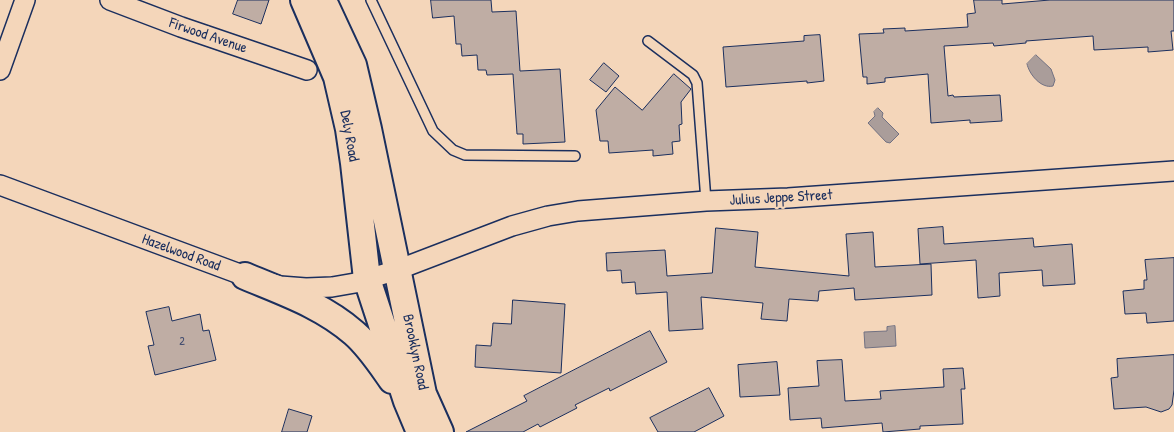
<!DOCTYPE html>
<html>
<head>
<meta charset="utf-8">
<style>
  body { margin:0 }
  canvas { display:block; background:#f4d6ba }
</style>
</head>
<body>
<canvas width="1174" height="432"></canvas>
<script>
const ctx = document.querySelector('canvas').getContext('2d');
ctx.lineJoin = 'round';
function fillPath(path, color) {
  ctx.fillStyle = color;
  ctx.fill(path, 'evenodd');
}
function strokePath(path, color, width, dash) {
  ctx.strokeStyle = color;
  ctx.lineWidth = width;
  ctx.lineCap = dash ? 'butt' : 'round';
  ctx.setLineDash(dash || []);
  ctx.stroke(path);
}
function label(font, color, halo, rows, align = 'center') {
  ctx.font = font + ' "Patrick Hand",sans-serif';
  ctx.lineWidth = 4.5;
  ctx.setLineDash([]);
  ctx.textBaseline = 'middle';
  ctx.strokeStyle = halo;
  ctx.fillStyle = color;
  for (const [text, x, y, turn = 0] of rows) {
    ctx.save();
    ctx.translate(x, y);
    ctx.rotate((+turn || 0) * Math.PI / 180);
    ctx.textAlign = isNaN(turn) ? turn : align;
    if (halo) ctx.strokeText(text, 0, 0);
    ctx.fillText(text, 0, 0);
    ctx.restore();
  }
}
const water = new Path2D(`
  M1036 55 1051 69 1055 80 1053 86C1041 89 1029 74 1027 64Z
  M878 108 883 113 882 117 899 134 890 143 886 142 868 123 875 116 874 112Z
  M895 326 896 346 865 348 864 332 887 331V327Z`);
fillPath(water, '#aa9d9a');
strokePath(water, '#717182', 1);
const building = new Path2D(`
  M238 0H269L261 24 233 14Z
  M431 0H491L492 12 516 11 520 71 560 69 565 142 523 144V134H517L513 74 487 75 486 70H478L477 55 462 56 461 44H456L454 16 433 18Z
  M974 0H1002V4L1050 0H1174V31H1171L1173 50 1148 52V47L1094 50 1093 36 1026 41V43L994 46 993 43 944 46 948 96 953 95 954 97 1000 95 1002 121 970 123V120L931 123 928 74 885 78V82L867 84V77H863L859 34 884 33 883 29 905 28V31L968 27 967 14 975 13Z
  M820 35 824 81 807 83V81L726 87 723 47 804 41V36Z
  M604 63 619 76 606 92 590 80Z
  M674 74 691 89 681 102 682 124 679 125 680 141 672 142 673 154 653 156V150L609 153 608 141H600L596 110 615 87 642 110Z
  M943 227 944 244 1033 238 1034 247 1072 244 1075 284 1043 286 1042 270 999 273 1000 296 978 298 976 260 920 264 918 229Z
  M716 228 758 232 755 267 849 276 846 234 873 232 875 267 931 264 932 295 855 300 854 288 819 291 818 301 789 299 787 321 761 319 763 303 701 297 703 329 669 331 667 292 636 294 635 282 622 283 621 270 607 271 606 253 665 250 667 276 712 273Z
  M1174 258V321L1147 323 1146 313 1125 314 1123 291 1144 289V280H1147L1145 260Z
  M513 300 565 304 561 373 475 367 476 345 491 346 493 323 511 324Z
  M169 307 172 321 200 314 203 331 209 330 216 360 155 375 148 346 154 345 146 312Z
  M650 331 667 362 610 391 609 388 575 405 577 408 540 427 538 424 523 432H466L527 401 524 396Z
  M1174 355V390L1172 405 1169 409 1161 412 1146 407 1114 409 1111 378 1118 377 1117 359Z
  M842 360 845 401 881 399 880 391 944 387 943 369 963 368 965 389H961L963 424 920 426V429L883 432 882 423 822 428 821 418 790 420 788 388 819 386 817 361Z
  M777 362 780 395 740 397 738 365Z
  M709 388 724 416 694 432H658L650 418Z
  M289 409 312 416 307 432H282Z`);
fillPath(building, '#bfada4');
strokePath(building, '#1b2f5e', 1);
const service = new Path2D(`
  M371 0 433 131 453 150 465 155 575 156
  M648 41 693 75 697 83 706 201`);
const minor = new Path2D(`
  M110 0 181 27 307 70
  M0 70 25 0
  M0 185 245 276 280 286 306 288 332 287 355 283 397 270 512 226 548 216 578 211 706 201 788 198 845 194 1174 171`);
const secondary = new Path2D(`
  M304 0 337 77 349 129 354 163 367 279 407 401 420 432
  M326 7 353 65 368 129 423 394 440 432
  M245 276C283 292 322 305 354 333 369 346 380 363 392 380`);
strokePath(service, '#1b2f5e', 12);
strokePath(minor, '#1b2f5e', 22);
strokePath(secondary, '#1b2f5e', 30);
strokePath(service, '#f4d6ba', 9);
strokePath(minor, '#f4d6ba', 19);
strokePath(secondary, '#f4d6ba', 26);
label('12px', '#444e70', null, [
  ["2",182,342]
]);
label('15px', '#1b2f5e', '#f4d6ba', [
  ["Firwood Avenue",208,36,19],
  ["Dely Road",349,136,80],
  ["Julius Jeppe Street",781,198,-3],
  ["Hazelwood Road",181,253,20],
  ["Brooklyn Road",415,352,78]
]);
</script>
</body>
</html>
